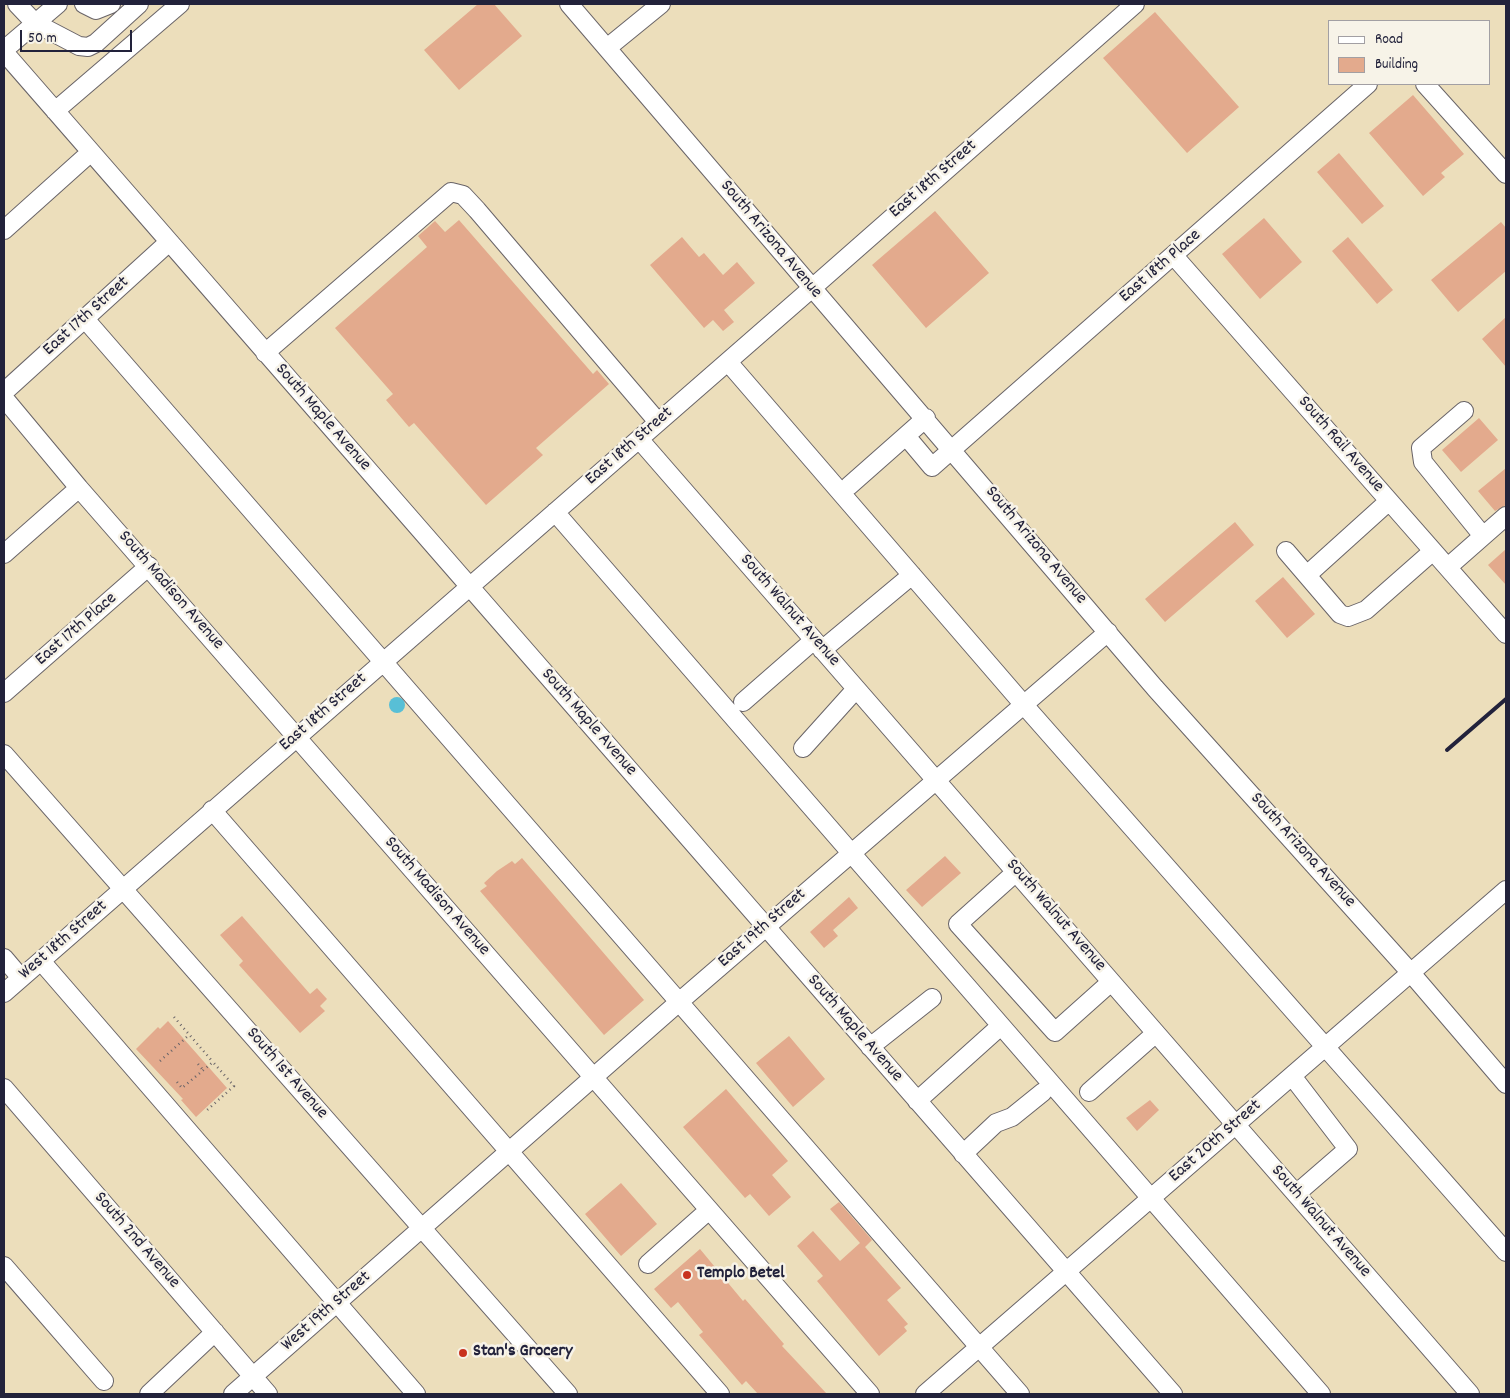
<!DOCTYPE html>
<html>
<head>
<meta charset="utf-8">
<style>
  body { margin:0 }
  #map { position:relative; width:1510px; height:1398px; overflow:hidden; background:#ecdebb; font-family:Dekko,sans-serif }
  canvas { display:block }
  .frame { position:absolute; inset:0; border:5px solid #22223b; pointer-events:none }
  .legend { position:absolute; left:1328px; top:20px; width:162px; height:65px; box-sizing:border-box; background:#f7f3e8; border:1px solid #a29fa3; margin:0; padding:6px 9px; list-style:none; font-size:15px; color:#22223b }
  .legend li { display:flex; align-items:center; gap:10px; height:25px }
  .legend b { width:25px; border:1px solid #a29fa3 }
  .scale { position:absolute; left:20px; top:30px; width:112px; height:22px; box-sizing:border-box; border:2px solid #22223b; border-top:0; padding-left:6px; font-size:15px; line-height:18px; white-space:nowrap; color:#22223b; -webkit-text-stroke:4px #f7f3e8; paint-order:stroke }
</style>
</head>
<body>
<div id="map">
<canvas width="1510" height="1398"></canvas>
<div class="frame"></div>
<ul class="legend">
<li><b style="height:6px;background:#fff"></b>Road</li>
<li><b style="height:14px;background:#e3aa8d"></b>Building</li>
</ul>
<div class="scale">50 m</div>
</div>
<script>
const ctx = document.querySelector('canvas').getContext('2d');
ctx.lineJoin = 'round';
function fillPath(path, color) {
  ctx.fillStyle = color;
  ctx.fill(path, 'evenodd');
}
function strokePath(path, color, width, dash) {
  ctx.strokeStyle = color;
  ctx.lineWidth = width;
  ctx.lineCap = dash ? 'butt' : 'round';
  ctx.setLineDash(dash || []);
  ctx.stroke(path);
}
function label(font, color, halo, rows, align = 'center') {
  ctx.font = font + ' Dekko,sans-serif';
  ctx.lineWidth = 5;
  ctx.setLineDash([]);
  ctx.textBaseline = 'middle';
  ctx.strokeStyle = halo;
  ctx.fillStyle = color;
  for (const [text, x, y, turn = 0] of rows) {
    ctx.save();
    ctx.translate(x, y);
    ctx.rotate((+turn || 0) * Math.PI / 180);
    ctx.textAlign = isNaN(turn) ? turn : align;
    if (halo) ctx.strokeText(text, 0, 0);
    ctx.fillText(text, 0, 0);
    ctx.restore();
  }
}
fillPath(new Path2D(`
  M389 705a8 8 0 1 1 16 0a8 8 0 1 1-16 0Z`), '#58bfd6');
fillPath(new Path2D(`
  M478 4H494L522 36 459 90 424 50Z
  M1155 12 1239 107 1187 153 1103 58Z
  M1413 95 1464 154 1441 173 1445 177 1423 196 1369 133Z
  M1339 153 1384 206 1362 224 1317 172Z
  M935 211 989 273 926 328 872 265Z
  M1264 218 1302 262 1260 299 1222 254Z
  M459 220 593 374 597 370 609 384 536 448 543 455 486 505 414 423 409 427 386 400 393 394 335 328 427 247 418 236 435 221 445 232Z
  M1501 222 1506 228V271L1458 312 1431 280Z
  M682 237 699 257 704 253 723 275 737 262 755 283 724 310 734 322 723 331 713 320 704 328 650 265Z
  M1348 237 1393 290 1377 304 1332 251Z
  M1506 317V367L1482 339Z
  M1479 418 1498 440 1461 472 1442 450Z
  M1506 468V505L1495 511 1478 491Z
  M1235 522 1254 545 1165 622 1145 599Z
  M1506 549V585L1488 565Z
  M1283 577 1315 614 1287 638 1255 601Z
  M945 856 961 873 922 907 906 890Z
  M522 858 644 1000 604 1035 480 891 487 886 484 883 497 871 512 861 515 864Z
  M849 897 858 908 833 930 838 936 824 948 810 932Z
  M242 916 310 994 317 988 327 999 320 1006 325 1011 300 1033 239 965 243 961 220 935Z
  M168 1021 227 1088 196 1117 181 1100 183 1099 136 1049 158 1027 160 1029Z
  M789 1036 825 1079 793 1107 756 1063Z
  M726 1089 788 1161 772 1175 791 1197 769 1216 750 1194 745 1198 683 1127Z
  M1150 1100 1159 1110 1137 1131 1126 1118Z
  M621 1183 657 1224 621 1256 585 1214Z
  M839 1202 872 1240 865 1247 901 1288 887 1300 908 1324 904 1327 907 1331 879 1356 817 1281 823 1276 797 1246 813 1231 840 1261 860 1243 830 1209Z
  M700 1249 743 1301 745 1299 784 1344 782 1346 827 1394H758L746 1381 742 1385 699 1335 703 1332 678 1302 671 1308 654 1289Z`), '#e3aa8d');
const minor = new Path2D(`
  M17 4 35 23 79 46 88 47 96 43 139 4
  M84 4 96 10 111 4
  M569 4 1155 688 1411 973 1506 1084
  M607 48 661 4
  M4 50 58 4
  M4 52 1173 1394
  M1425 84 1506 174
  M55 111 180 4
  M4 230 91 152
  M1174 256 1506 634
  M85 319 1020 1394
  M265 353 451 192 463 195 477 210 658 422
  M728 362 1024 705 1506 1252
  M4 392 169 242
  M4 398 79 488 870 1394
  M1464 411 1421 448 1423 462 1483 536
  M906 436 932 467 1368 84
  M639 439 1470 1394
  M849 486 926 418
  M555 512 1321 1394
  M1286 551 1340 614 1348 617 1366 610 1433 551
  M4 554 79 488
  M1448 567 1506 516
  M1307 575 1389 501
  M822 650 912 575
  M4 693 149 566
  M743 702 814 640
  M803 748 856 689
  M4 754 568 1394
  M212 810 720 1394
  M1016 872 958 924 1055 1032 1111 982
  M4 958 21 978
  M41 961 416 1394
  M4 993 811 289 1135 4
  M870 1047 932 998
  M1292 1076 1348 1149 1296 1194
  M4 1088 268 1394
  M1089 1092 1156 1033
  M917 1101 995 1031
  M963 1154 996 1123 1012 1117 1043 1092
  M648 1264 709 1210
  M4 1266 104 1381
  M149 1394 215 1332
  M233 1394 679 1002 1108 632
  M925 1394 1506 890`);
strokePath(minor, '#696468', 20);
strokePath(new Path2D(`
  M174 1017 213 1062
  M160 1061 189 1035
  M198 1064 203 1070
  M177 1082 182 1088 213 1062 234 1086 205 1112`), '#696468', 2.5, [1, 4]);
strokePath(minor, '#fff', 18);
strokePath(new Path2D(`
  M1447 750 1506 699`), '#22223b', 4);
for (const [x, y, r, color] of [
  [687,1275,5,"#c8321e"],
  [463,1353,5,"#c8321e"]
]) {
  const dot = new Path2D();
  dot.arc(x, y, r, 0, 2 * Math.PI);
  ctx.fillStyle = color;
  ctx.fill(dot);
  strokePath(dot, '#f7f3e8', 2);
}
label('18px', '#22223b', '#f7f3e8', [
  ["East 18th Street",934,180,-41],
  ["South Arizona Avenue",770,240,50],
  ["East 18th Place",1161,267,-41],
  ["East 17th Street",87,317,-42],
  ["South Maple Avenue",322,418,49],
  ["South Rail Avenue",1340,445,49],
  ["East 18th Street",630,447,-41],
  ["South Arizona Avenue",1035,546,50],
  ["South Madison Avenue",170,591,49],
  ["South Walnut Avenue",789,611,49],
  ["East 17th Place",77,630,-41],
  ["East 18th Street",324,713,-41],
  ["South Maple Avenue",588,723,49],
  ["South Arizona Avenue",1302,851,48],
  ["South Madison Avenue",436,897,49],
  ["South Walnut Avenue",1055,916,49],
  ["East 19th Street",763,929,-41],
  ["West 18th Street",64,941,-41],
  ["South Maple Avenue",854,1029,49],
  ["South 1st Avenue",286,1074,49],
  ["East 20th Street",1216,1142,-41],
  ["South Walnut Avenue",1320,1222,49],
  ["South 2nd Avenue",136,1241,49],
  ["West 19th Street",327,1312,-41]
]);
label('bold 18px', '#22223b', '#f7f3e8', [
  ["Templo Betel",697,1275],
  ["Stan's Grocery",473,1353]
], 'left');
</script>
</body>
</html>
